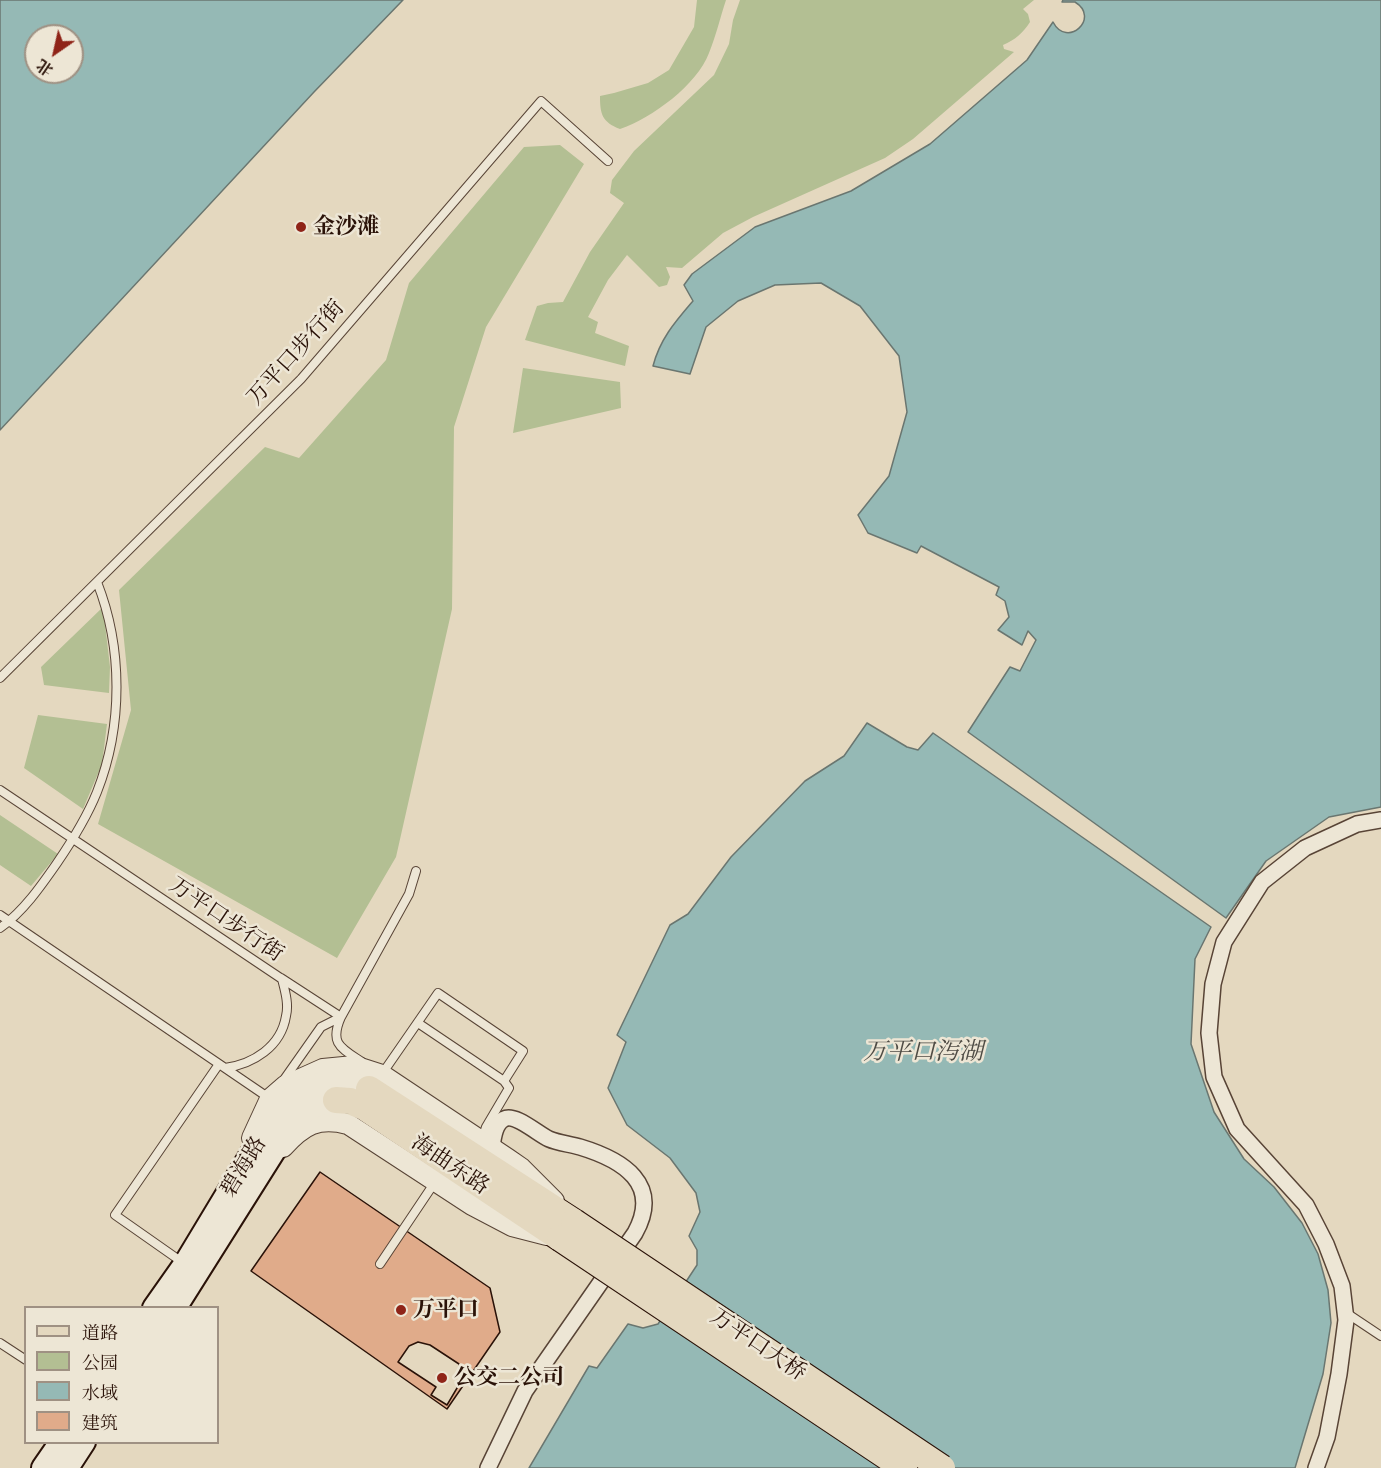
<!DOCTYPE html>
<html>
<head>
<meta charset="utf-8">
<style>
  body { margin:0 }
  #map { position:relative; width:1381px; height:1468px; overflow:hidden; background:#e4d8bf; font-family:"EB Garamond","Noto Serif SC",serif }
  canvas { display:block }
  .legend { position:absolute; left:24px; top:1306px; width:195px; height:138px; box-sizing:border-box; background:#ede6d5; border:2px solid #9f9183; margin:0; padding:8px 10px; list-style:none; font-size:18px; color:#2a1208 }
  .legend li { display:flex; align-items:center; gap:12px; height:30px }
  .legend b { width:30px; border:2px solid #9f9183 }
  .north { position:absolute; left:24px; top:24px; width:60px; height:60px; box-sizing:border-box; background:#ede6d5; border:2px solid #9f9183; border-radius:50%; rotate:214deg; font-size:16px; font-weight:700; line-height:24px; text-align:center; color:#2a1208 }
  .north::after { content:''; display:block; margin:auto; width:21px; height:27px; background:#8f2418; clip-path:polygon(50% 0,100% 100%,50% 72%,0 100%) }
</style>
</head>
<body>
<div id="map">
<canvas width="1381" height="1468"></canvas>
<ul class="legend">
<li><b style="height:8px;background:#e4d8bf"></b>道路</li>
<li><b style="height:16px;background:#b3bf93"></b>公园</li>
<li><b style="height:16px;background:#95b9b5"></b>水域</li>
<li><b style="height:16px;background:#e0ab8a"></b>建筑</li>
</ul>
<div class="north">北</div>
</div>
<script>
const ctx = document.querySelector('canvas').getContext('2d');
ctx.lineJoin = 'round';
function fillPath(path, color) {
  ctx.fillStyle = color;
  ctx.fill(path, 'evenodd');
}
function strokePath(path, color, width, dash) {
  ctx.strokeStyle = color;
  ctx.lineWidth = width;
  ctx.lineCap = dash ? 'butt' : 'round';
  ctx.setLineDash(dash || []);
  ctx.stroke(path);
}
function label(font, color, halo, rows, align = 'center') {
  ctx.font = font + ' "EB Garamond","Noto Serif SC",serif';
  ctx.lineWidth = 5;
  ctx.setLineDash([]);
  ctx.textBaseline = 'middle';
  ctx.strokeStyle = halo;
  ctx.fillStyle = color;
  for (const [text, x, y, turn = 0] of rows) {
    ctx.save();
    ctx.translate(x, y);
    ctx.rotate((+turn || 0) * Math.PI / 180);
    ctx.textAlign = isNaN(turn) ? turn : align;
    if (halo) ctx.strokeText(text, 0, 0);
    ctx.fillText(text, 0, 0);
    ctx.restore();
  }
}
fillPath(new Path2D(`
  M697 0H726C720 18 716 36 709 53 697 85 652 118 620 129 602 122 600 114 600 96L614 93 648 83 669 70 694 27Z
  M740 0H1034L1023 9 1028 14 1030 22C1023 33 1015 40 1003 45L1004 49 1014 52 913 139 885 158 753 217 723 233 682 268 666 267 670 277 667 285 659 287 627 255 608 280 588 317 598 322 595 333 629 346 625 366 525 340 537 306 548 303 563 302 590 252 624 203 610 193 612 180 634 151 714 75 729 44 733 20Z
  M560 145 584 164 486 327 454 427 452 609 396 857 337 958 98 824 131 710 119 590 265 447 299 458 386 360 409 283 524 147Z
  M523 368 620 382 621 408 513 433Z
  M103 607 110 667 109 693 44 685 41 667Z
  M38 715 107 724 102 764 83 809 24 768Z
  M0 815 58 854 31 886 0 865Z`), '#b3bf93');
const water = new Path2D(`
  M0 0H403L314 92 0 430ZM36 36H72V72H36Z
  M1063 0H1381V807L1329 817 1266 861 1226 918 968 732 1010 667 1020 671 1036 640 1028 631 1022 645 998 630 1009 617 1005 601 996 595 999 587 921 546 917 553 868 533 858 515 889 476 907 412 899 356 860 306 821 283 775 285 738 301 706 327 690 374 653 366C660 339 675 322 693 301L684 285 692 274 755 227 851 191 930 144 1027 60 1053 22C1067 49 1101 18 1075 2H1062Z
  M867 723 907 747 918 750 933 733 1211 927 1195 959 1191 1044 1214 1112 1244 1159 1274 1187 1302 1223 1318 1254 1328 1290 1331 1323 1323 1374 1295 1468H529L589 1366 597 1368 628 1324 643 1328 658 1324 697 1265V1250L689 1236 700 1212 696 1193 670 1158 627 1125 608 1088 626 1042 617 1035 670 925 688 914 731 857 805 781 844 756Z`);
fillPath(water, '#95b9b5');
strokePath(water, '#6a7670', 1.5);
const building = new Path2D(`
  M320 1172 490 1288 500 1332 447 1409 251 1271Z
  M418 1342 430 1345 459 1364 462 1373 460 1383 447 1405 431 1395 436 1387 398 1362 409 1346Z`);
fillPath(building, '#e0ab8a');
strokePath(building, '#2a1208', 1.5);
const service = new Path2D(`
  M0 678 301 379 541 101 608 161
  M0 790 282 979C285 991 289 1004 286 1016 281 1047 253 1064 225 1068L0 915
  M0 928C23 912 41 886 57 863 72 841 87 817 97 792 123 726 123 648 97 582
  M281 978 341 1017C329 1044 341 1048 362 1062
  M418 1023 504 1081
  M225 1068 269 1098
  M382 1074 438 993 523 1051 504 1081 509 1088 486 1127 482 1140
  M283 1081 321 1027 341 1017 409 894 416 871
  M182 1262 115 1215 219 1064
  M380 1264 435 1182
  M1345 1312 1381 1336
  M0 1343 26 1360`);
const minor = new Path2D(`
  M488 1468 525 1391 635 1233C662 1184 623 1160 580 1147 570 1144 558 1143 549 1139 538 1134 515 1113 504 1119 494 1124 493 1139 492 1148
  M1316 1468 1327 1437 1339 1374 1346 1320 1342 1286 1326 1244 1306 1205 1237 1129 1214 1077 1209 1033 1213 984 1224 942 1262 882 1305 848 1357 824 1381 820`);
const tertiary = new Path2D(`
  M252 1138 270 1099 285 1086 323 1069 354 1066 382 1075 508 1159 521 1168 554 1201
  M283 1147C303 1125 318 1116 348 1124L472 1205 512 1226 547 1235`);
const secondary = new Path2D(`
  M154 1308 185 1264 270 1123C277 1114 284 1105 292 1097 312 1079 346 1080 369 1089
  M175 1308 289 1127C302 1111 316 1103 336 1100
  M43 1468 61 1442
  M67 1468 84 1442`);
const primary = new Path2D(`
  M369 1089 574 1222
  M336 1100 350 1101 364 1107 560 1238`);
strokePath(service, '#584436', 10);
strokePath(minor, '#584436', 18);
strokePath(tertiary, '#584436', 22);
strokePath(secondary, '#2a1208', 26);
strokePath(primary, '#2a1208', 28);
strokePath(service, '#ede6d5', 8);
strokePath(minor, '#ede6d5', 15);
strokePath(tertiary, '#ede6d5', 20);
strokePath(secondary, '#ede6d5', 22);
strokePath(primary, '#e4d8bf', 26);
const primaryBridge = new Path2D(`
  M574 1222 942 1468
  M560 1238 904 1468`);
strokePath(primaryBridge, '#2a1208', 28, []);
strokePath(primaryBridge, '#e4d8bf', 26);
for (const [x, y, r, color] of [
  [301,227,6,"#8f2418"],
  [401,1310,6,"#8f2418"],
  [442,1378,6,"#8f2418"]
]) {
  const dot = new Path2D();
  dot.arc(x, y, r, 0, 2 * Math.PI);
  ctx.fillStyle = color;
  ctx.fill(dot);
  strokePath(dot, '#ede6d5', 2);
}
label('bold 22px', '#2a1208', '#ede6d5', [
  ["金沙滩",313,227],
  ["万平口",413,1310],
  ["公交二公司",454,1378]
], 'left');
label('22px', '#2a1208', '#ede6d5', [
  ["万平口步行街",296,353,-48],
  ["万平口步行街",226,920,34],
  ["海曲东路",450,1165,34],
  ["碧海路",244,1167,-59],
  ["万平口大桥",758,1345,34]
]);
label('italic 24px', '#4f4c45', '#ede6d5', [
  ["万平口泻湖",923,1052]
]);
</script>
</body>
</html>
